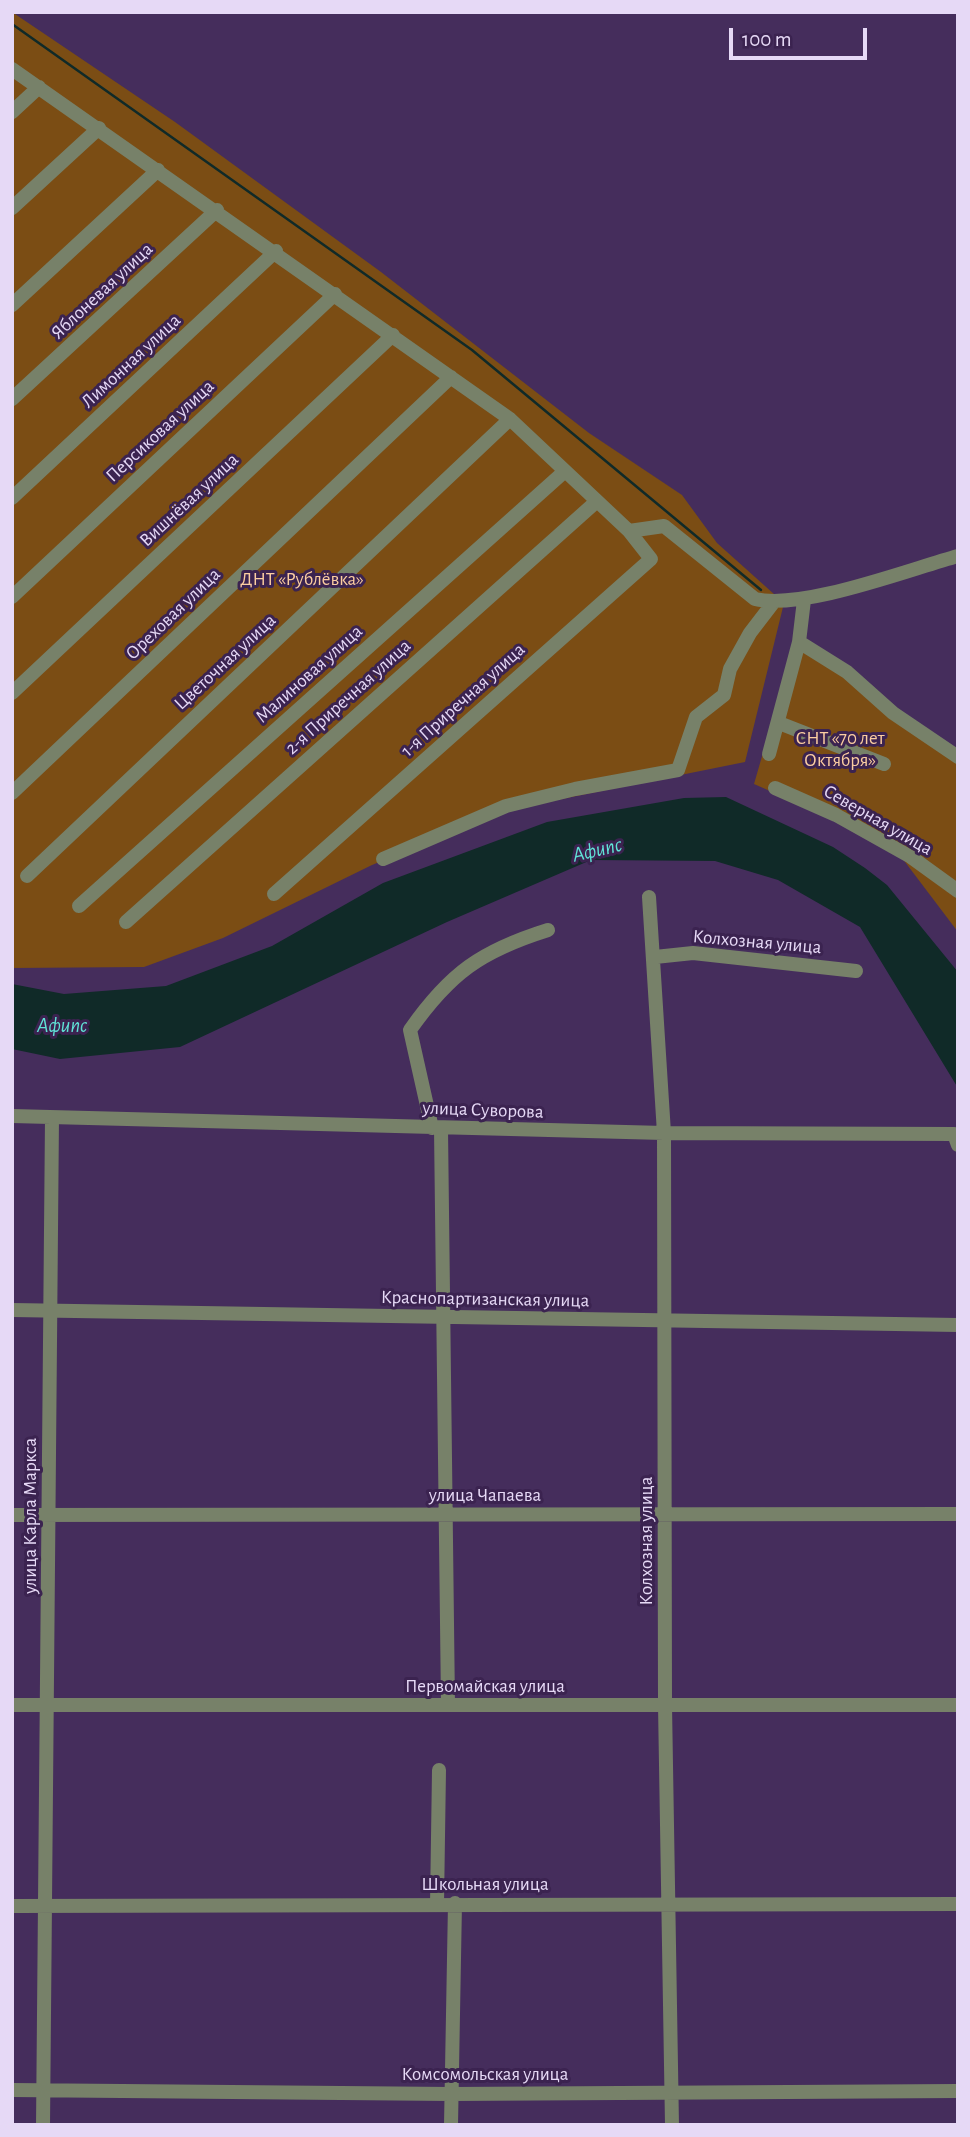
<!DOCTYPE html>
<html>
<head>
<meta charset="utf-8">
<style>
  body { margin:0 }
  #map { position:relative; width:970px; height:2137px; overflow:hidden; background:#452d5c; font-family:"Alegreya Sans",sans-serif }
  canvas { display:block }
  .frame { position:absolute; inset:0; border:14px solid #e6d9f6; pointer-events:none }
  .scale { position:absolute; left:729px; top:28px; width:138px; height:32px; box-sizing:border-box; border:4px solid #e6d9f6; border-top:0; padding-left:9px; font-size:21px; line-height:24px; white-space:nowrap; color:#e6d9f6; -webkit-text-stroke:5px #3b2350; paint-order:stroke }
</style>
</head>
<body>
<div id="map">
<canvas width="970" height="2137"></canvas>
<div class="frame"></div>
<div class="scale">100 m</div>
</div>
<script>
const ctx = document.querySelector('canvas').getContext('2d');
ctx.lineJoin = 'round';
function fillPath(path, color) {
  ctx.fillStyle = color;
  ctx.fill(path, 'evenodd');
}
function strokePath(path, color, width, dash) {
  ctx.strokeStyle = color;
  ctx.lineWidth = width;
  ctx.lineCap = dash ? 'butt' : 'round';
  ctx.setLineDash(dash || []);
  ctx.stroke(path);
}
function label(font, color, halo, rows, align = 'center') {
  ctx.font = font + ' "Alegreya Sans",sans-serif';
  ctx.lineWidth = 6;
  ctx.setLineDash([]);
  ctx.textBaseline = 'middle';
  ctx.strokeStyle = halo;
  ctx.fillStyle = color;
  for (const [text, x, y, turn = 0] of rows) {
    ctx.save();
    ctx.translate(x, y);
    ctx.rotate((+turn || 0) * Math.PI / 180);
    ctx.textAlign = isNaN(turn) ? turn : align;
    if (halo) ctx.strokeText(text, 0, 0);
    ctx.fillText(text, 0, 0);
    ctx.restore();
  }
}
fillPath(new Path2D(`
  M12 12 175 122 381 272 589 433 682 495 717 543 784 603 745 762 507 810 372 865 223 938 144 967 12 968Z
  M797 635 958 753V932L899 854 820 813 754 784Z`), '#7b4d14');
fillPath(new Path2D(`
  M726 797 833 847 865 868 887 885 958 972V1088L860 927 778 880 715 861 591 860 447 922 180 1047 60 1059 12 1049V984L64 994 166 986 272 946 383 883 547 822 684 798Z`), '#102a28');
strokePath(new Path2D(`
  M12 24 472 350 761 590`), '#102a28', 2.5);
strokePath(new Path2D(`
  M12 69 510 419 629 531 664 526 755 599C803 610 907 570 958 556
  M12 112 39 87
  M12 208 99 128
  M12 305 158 170
  M12 399 217 210
  M12 498 276 251
  M12 597 335 294
  M799 642 847 672 893 713 958 757
  M12 693 393 335
  M779 723 884 764
  M769 754 799 642 804 600
  M775 788 836 815 911 857 958 891
  M12 793 451 377
  M383 859 506 806 575 789 678 770 696 717 724 695 730 669 750 633 773 603
  M27 876 510 419
  M274 894 651 559 629 531
  M649 897 664 1133 665 1705 672 2125
  M79 906 565 471
  M126 922 597 501
  M655 957 693 953 856 971
  M12 1116 664 1133 954 1134 958 1145
  M432 1128 410 1030C450 973 481 951 548 930
  M441 1129 448 1705
  M12 1310 958 1325
  M12 1515 958 1514
  M12 1705H958
  M437 1904 439 1770
  M12 1906 958 1904
  M12 2090 451 2094 958 2091
  M43 2125 52 1118
  M451 2125 455 1903`), '#778169', 14);
label('19px', '#e6d9f6', '#3b2350', [
  ["Яблоневая улица",102,291,-43],
  ["Лимонная улица",131,361,-43],
  ["Персиковая улица",160,431,-43],
  ["Вишнёвая улица",189,500,-43],
  ["Ореховая улица",173,614,-44],
  ["Цветочная улица",225,662,-43],
  ["Малиновая улица",309,674,-42],
  ["2-я Приречная улица",348,697,-42],
  ["1-я Приречная улица",463,700,-42],
  ["Северная улица",878,820,30],
  ["Колхозная улица",757,942,5],
  ["улица Суворова",483,1110,2],
  ["Краснопартизанская улица",485,1299,1],
  ["улица Чапаева",485,1495],
  ["улица Карла Маркса",30,1516,-90],
  ["Колхозная улица",646,1541,-90],
  ["Первомайская улица",485,1686],
  ["Школьная улица",485,1884],
  ["Комсомольская улица",485,2074]
]);
label('19px', '#fccea1', '#3b2350', [
  ["ДНТ «Рублёвка»",302,579],
  ["СНТ «70 лет",840,738],
  ["Октября»",840,760]
]);
label('italic 21px', '#60e4d7', '#3b2350', [
  ["Афипс",597,850,-13],
  ["Афипс",62,1026]
]);
</script>
</body>
</html>
